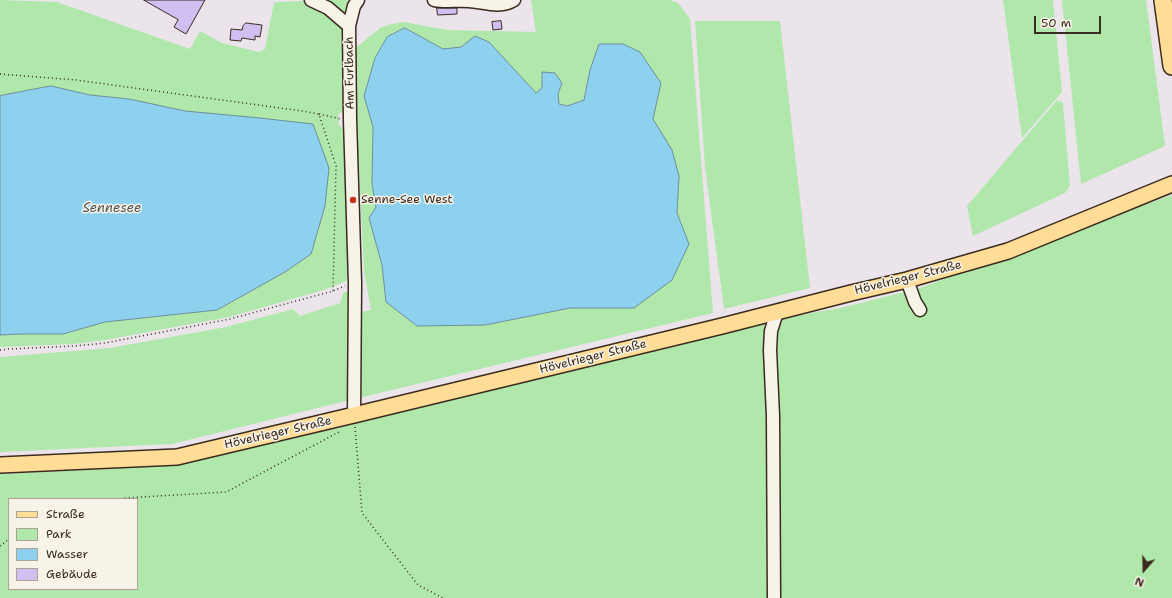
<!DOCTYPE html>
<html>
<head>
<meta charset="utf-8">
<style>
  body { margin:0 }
  #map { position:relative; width:1172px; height:598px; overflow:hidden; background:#ebe4eb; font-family:"Shantell Sans",sans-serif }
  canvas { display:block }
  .legend { position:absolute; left:8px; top:498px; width:130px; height:92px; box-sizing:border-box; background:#f7f3e8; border:1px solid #aca397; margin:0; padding:5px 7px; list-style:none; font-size:12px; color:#3b2a1e }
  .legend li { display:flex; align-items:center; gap:8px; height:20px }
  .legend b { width:20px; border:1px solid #aca397 }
  .north { position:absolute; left:1124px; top:550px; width:40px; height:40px; -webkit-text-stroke:3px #f7f3e8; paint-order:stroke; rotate:200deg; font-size:11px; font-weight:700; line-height:16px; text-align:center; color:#3b2a1e }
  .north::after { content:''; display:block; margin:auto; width:14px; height:18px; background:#3b2a1e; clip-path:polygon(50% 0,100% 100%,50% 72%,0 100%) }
  .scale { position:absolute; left:1034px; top:16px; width:67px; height:18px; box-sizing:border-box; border:2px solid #3b2a1e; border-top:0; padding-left:5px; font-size:12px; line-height:14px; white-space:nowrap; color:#3b2a1e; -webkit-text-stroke:3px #f7f3e8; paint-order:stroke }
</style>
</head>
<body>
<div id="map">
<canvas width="1172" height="598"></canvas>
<ul class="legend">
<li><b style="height:5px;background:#ffdd96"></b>Straße</li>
<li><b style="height:11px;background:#b0e8ac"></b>Park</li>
<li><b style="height:11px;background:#8ed1ef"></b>Wasser</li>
<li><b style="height:11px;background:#cfc0f1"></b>Gebäude</li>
</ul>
<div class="north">N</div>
<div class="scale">50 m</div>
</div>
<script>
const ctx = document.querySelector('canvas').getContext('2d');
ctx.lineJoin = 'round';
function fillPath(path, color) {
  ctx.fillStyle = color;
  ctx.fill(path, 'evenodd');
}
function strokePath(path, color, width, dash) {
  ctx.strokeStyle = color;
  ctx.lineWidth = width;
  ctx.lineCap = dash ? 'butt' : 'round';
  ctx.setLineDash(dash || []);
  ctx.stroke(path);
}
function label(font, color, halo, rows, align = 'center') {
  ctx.font = font + ' "Shantell Sans",sans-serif';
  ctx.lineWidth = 3;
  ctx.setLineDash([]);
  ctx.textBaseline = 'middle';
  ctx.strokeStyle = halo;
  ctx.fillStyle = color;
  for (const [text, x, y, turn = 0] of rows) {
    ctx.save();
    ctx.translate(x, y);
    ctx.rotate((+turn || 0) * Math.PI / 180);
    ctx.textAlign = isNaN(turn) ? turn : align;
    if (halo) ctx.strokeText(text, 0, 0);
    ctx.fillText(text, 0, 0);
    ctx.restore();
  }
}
fillPath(new Path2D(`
  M0 0 57 2 190 49 200 31 222 43 259 52 265 49 274 2 305 1 322 7 346 32V110L338 114 339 125 344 129 348 276 346 281 324 290 229 317 105 340 74 344 0 347V335L21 334H63L105 322 217 310 285 272 311 254 185 111 129 99 90 95 51 86 0 96Z
  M315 0H357L347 19Z
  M531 0H670L678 3 690 19 713 313 346 401 172 444 0 452V357L110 348 226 327 293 309 300 316 340 303 343 293 352 289 351 314 371 310 364 271 353 50 380 28 392 24 403 22 448 30 536 32ZM405 28 443 50 461 47 475 37 489 42 536 93 542 88 562 83 558 94 559 104 567 106 584 100 590 70 661 83 653 119 672 150 679 176 677 213 689 244 634 308H570L485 325 386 302 382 265 370 218 376 207 372 184 373 127 364 96 375 58 387 37Z
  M1003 0H1053L1062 92 1022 138Z
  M1062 0H1146L1165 146 1081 184Z
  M695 21H780L810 288 724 309 705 167Z
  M1057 100 1063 103 1070 186 1065 193 973 236 967 206Z
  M1172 195V598H0V474L108 469 177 462 768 321 845 307 920 288ZM9 499H137V589H9Z`), '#b0e8ac');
const water = new Path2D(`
  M405 28 443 49 461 47 475 36 489 42 536 93 542 88V72L555 73 562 83 558 94 559 104 567 106 584 100 590 70 599 44H623L640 52 661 83 653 119 672 150 679 176 677 213 689 244 672 280 634 308H570L485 325 417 326 386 302 382 265 369 218 376 207 372 184 373 127 364 96 375 58 387 37Z
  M51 86 90 95 129 99 185 111 260 118 313 124 329 168 325 206 311 254 285 272 217 310 105 322 63 334H21L0 335V96Z`);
fillPath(water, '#8ed1ef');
strokePath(water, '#6d8e9b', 1);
const building = new Path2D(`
  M144 0H205L186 34 174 27 178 20Z
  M437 8H457V14L438 15Z
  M501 21 502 29 493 30 492 22Z
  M246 23 262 25 260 37 255 36V40L242 38 241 41 230 40 231 29 242 30 243 26Z`);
fillPath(building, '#cfc0f1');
strokePath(building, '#3b2a1e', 1);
const minor = new Path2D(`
  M311 0 328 8 349 26
  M434 0C446 2 457 0 469 1 484 2 500 9 514 0
  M907 280 915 302 920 310
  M354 415 355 283 350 119 349 26 354 6 358 0
  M774 598 773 416 770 350 771 331 777 312`);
const major = new Path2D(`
  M0 465 177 457 354 415 722 326 851 293 907 280 1008 251 1172 184`);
const highway = new Path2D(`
  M1163 0 1172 66`);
strokePath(minor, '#3b2a1e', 15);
strokePath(major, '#3b2a1e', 18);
strokePath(highway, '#3b2a1e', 20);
strokePath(new Path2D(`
  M0 74 76 80 302 111 319 114 336 166 333 291
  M319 114 341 119
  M0 350 9 349 74 346 105 343 230 319 333 291 345 286
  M355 427 362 513 418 585 443 598
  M121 499 125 498 226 492 339 432
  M0 546 9 539`), '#3b2a1e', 1.5, [1, 3]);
strokePath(minor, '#f7f3e8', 12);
strokePath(major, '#ffdd96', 15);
strokePath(highway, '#ffdd96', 17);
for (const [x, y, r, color] of [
  [353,200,4,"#c8321e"]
]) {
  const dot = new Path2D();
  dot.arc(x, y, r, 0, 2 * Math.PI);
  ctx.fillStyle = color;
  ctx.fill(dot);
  strokePath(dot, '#f7f3e8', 1.5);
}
label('12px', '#3b2a1e', '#f7f3e8', [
  ["Am Furlbach",350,73,-91],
  ["Hövelrieger Straße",908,278,-14],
  ["Hövelrieger Straße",593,357,-14],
  ["Hövelrieger Straße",278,433,-13]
]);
label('12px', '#3b2a1e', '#f7f3e8', [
  ["Senne-See West",361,200]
], 'left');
label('italic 13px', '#505452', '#f7f3e8', [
  ["Sennesee",112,209]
]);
</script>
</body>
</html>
